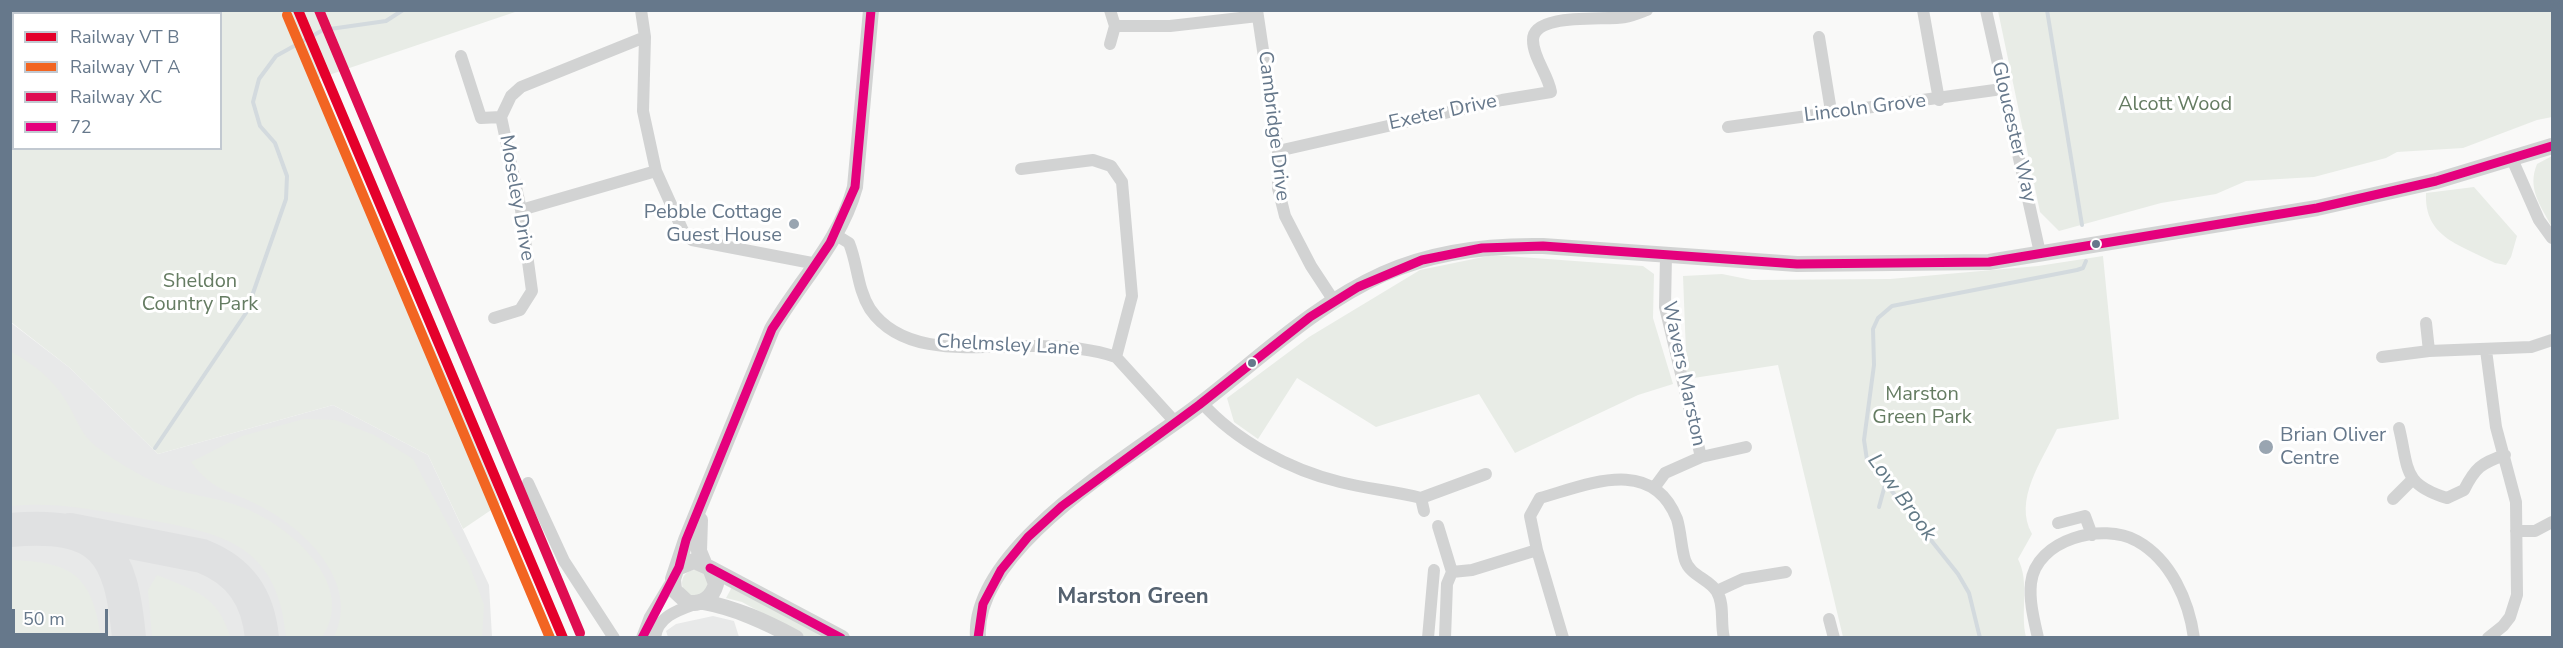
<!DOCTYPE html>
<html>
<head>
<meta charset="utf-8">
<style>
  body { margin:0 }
  #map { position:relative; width:2563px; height:648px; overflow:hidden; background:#f9f9f8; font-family:"Nunito Sans",sans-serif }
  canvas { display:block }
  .frame { position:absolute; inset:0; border:12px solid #66788b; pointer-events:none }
  .legend { position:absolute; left:12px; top:12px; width:210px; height:138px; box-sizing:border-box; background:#fff; border:2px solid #c2c9d1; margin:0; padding:8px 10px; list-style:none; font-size:18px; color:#66788b }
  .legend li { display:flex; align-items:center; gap:12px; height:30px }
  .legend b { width:30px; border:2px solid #c2c9d1 }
  .scale { position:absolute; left:12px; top:609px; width:96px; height:27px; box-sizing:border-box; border:3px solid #66788b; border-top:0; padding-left:8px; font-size:18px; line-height:21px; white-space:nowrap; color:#66788b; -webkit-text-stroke:4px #fff; paint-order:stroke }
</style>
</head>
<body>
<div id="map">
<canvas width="2563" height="648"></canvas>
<div class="frame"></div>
<ul class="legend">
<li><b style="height:8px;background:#e4002b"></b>Railway VT B</li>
<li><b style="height:8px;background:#f26522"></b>Railway VT A</li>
<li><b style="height:8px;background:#df0d52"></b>Railway XC</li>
<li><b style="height:8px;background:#e5007d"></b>72</li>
</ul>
<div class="scale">50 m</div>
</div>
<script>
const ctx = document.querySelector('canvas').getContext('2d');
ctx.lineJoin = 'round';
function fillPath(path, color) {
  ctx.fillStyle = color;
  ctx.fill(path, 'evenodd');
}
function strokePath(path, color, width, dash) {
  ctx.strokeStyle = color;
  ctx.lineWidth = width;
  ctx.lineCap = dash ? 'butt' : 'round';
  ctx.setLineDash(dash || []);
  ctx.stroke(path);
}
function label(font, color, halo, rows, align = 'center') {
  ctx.font = font + ' "Nunito Sans",sans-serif';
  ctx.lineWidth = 6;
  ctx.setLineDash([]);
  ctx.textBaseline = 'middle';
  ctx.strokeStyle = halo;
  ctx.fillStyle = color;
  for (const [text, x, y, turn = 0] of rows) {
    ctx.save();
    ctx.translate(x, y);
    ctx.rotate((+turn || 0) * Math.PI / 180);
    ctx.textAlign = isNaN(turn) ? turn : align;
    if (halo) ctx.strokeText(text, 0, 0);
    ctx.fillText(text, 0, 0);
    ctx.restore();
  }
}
fillPath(new Path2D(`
  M10 322 70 368 158 454 333 405 428 455 489 585 492 637H11Z
  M713 616 734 621 739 637H668L666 631 676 624Z`), '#e8e9e9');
fillPath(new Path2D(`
  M10 11H518L314 80 482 456 500 504 463 529 428 455 333 405 158 454 70 368 11 322ZM14 14H220V148H14Z
  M1998 11H2552V117L2537 120 2463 148 2397 152 2386 158 2314 177 2246 181 2216 194 2161 203 2059 231 2040 212Z
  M2552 156V227C2540 205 2527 188 2537 164Z
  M2474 187 2517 236 2511 257 2506 265 2495 263C2461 245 2424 238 2426 193Z
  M1493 255 1643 266 1654 274 1653 318 1673 384 1638 395 1515 453 1479 394 1376 427 1297 378 1258 439 1234 422 1227 398 1309 337 1420 270Z
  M2103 256 2119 419 2057 429C2042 461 2013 500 2032 534L2018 559C2030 582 2020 612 2026 637H1843L1778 365 1687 379 1683 276 1722 274 1752 280 1890 279 2038 266Z
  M10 351C36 366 54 379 69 406 75 417 81 432 90 441 104 455 145 479 164 486 194 497 227 498 255 513 297 533 356 588 322 637H286C277 538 216 533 134 517 89 509 57 502 11 506Z
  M304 419 335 420 374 435 413 459 469 564 484 605 482 637H334C361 583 305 529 260 506 230 490 213 492 191 462L242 436Z
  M11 560C72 562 92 575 101 637H11Z
  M682 583a13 13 0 1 1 26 0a13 13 0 1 1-26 0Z
  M157 575C195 591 218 595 230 637H152L148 590Z
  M732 587 827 637H806L742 602 726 598Z`), '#e8ece6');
strokePath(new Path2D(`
  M2047 10 2082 225
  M155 448 246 313 286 199 287 176 275 143 260 126 253 102 259 79 276 56 323 30 386 21 403 10
  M1879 507 1885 485
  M1980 638 1969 593 1958 574 1867 460 1864 440 1874 365 1873 329 1878 318 1892 306 2077 270 2083 268 2086 261`), '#d3dade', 4);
strokePath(new Path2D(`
  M10 530C103 522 121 551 129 638
  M70 530 202 556C240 571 258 597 262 638`), '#e0e1e2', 34);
strokePath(new Path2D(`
  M641 10 645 37 643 111 656 171 683 231 692 240 817 264
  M1257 10 1278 151V188L1285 216 1311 266 1334 301
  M1923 10 1939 100
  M1986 10 2040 253
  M1115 26H1170L1258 16
  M1819 37 1831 111
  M1110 44 1115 26 1110 10
  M461 56 481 118 501 117
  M1728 127 2002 89
  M1278 151 1502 100 1551 92C1548 74 1533 58 1533 40 1533 12 1605 21 1625 17 1632 16 1639 13 1647 10
  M2512 159 2539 220 2552 238
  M1021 169 1093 160 1111 166 1122 182 1132 296 1116 357
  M521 210 656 171
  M836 235 849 243C858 265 857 288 870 309 905 360 982 345 1034 346 1062 346 1090 348 1116 357L1176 423
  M494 318 520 310 532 291 521 210 501 117 511 96 521 87 645 37
  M2426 323 2429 351
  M2486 350 2496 427 2516 502 2517 595 2510 617 2503 626 2488 638
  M2382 357 2429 351 2531 347 2552 340
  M1202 403C1236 441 1290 470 1340 482 1367 489 1394 491 1421 498
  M2399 428C2409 469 2402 484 2447 498L2464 490C2475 468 2481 463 2505 455
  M1701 457 1746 447
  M528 483 564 561 614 638
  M1654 488 1665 473 1701 457 1665 307 1666 255
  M1421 498 1486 474
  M1421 498 1424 511
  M2393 499 2412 480
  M2058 523 2085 516 2092 535
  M1438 526 1452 572 1447 584 1445 638
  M2516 531H2535L2552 522
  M1452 572 1472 570 1537 550
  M1717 591 1743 579 1786 572
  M1829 619 1834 638
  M642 638 650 617 673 579
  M655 638C657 617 678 610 695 604
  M1428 638 1434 570
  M1563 638 1537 550 1530 516 1540 498C1587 485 1652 455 1677 519 1681 532 1681 547 1685 560 1690 576 1710 579 1717 592 1725 605 1720 623 1724 638
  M2038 638C2034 620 2029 601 2031 583 2036 539 2103 522 2137 541 2171 560 2189 601 2194 638`), '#d2d3d3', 12);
strokePath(new Path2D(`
  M700 520 699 551 704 563
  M679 567 694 561 710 568 716 584C712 598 703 604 688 603L674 590 673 579 686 540 772 329C800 281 840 242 855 187L871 10
  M710 568 842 638
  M703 602C736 608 766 622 796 638
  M978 638C971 547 1136 454 1199 405 1258 360 1314 305 1383 274 1434 251 1488 245 1543 246L1797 264 1989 262 2317 208 2436 181 2552 146`), '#d2d3d3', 16);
strokePath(new Path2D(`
  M710 568 841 638
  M642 638 679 567 686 540 772 329 830 243 855 187 871 10
  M978 638 983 604 1001 570 1028 537 1062 506 1199 405 1310 317 1358 287 1422 260 1482 248 1543 246 1797 264 1989 262 2317 208 2436 181 2552 146`), '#e5007d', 9);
strokePath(new Path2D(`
  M298 10 563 638`), '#e4002b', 10);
strokePath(new Path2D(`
  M287 15 550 638`), '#f26522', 10);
strokePath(new Path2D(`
  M319 10 580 633`), '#df0d52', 10);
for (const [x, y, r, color] of [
  [794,224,6,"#99a5b1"],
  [2096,244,5,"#66788b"],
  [1252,363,5,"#66788b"],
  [2266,447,8,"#99a5b1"]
]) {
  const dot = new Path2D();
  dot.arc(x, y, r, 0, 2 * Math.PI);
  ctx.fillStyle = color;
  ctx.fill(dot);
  strokePath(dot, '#fff', 2);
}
label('20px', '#657c62', '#fff', [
  ["Alcott Wood",2175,105],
  ["Sheldon",200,282],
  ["Country Park",200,305],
  ["Marston",1922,395],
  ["Green Park",1922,418]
]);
label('20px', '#66788b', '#fff', [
  ["Lincoln Grove",1865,109,-7],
  ["Exeter Drive",1443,113,-12],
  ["Cambridge Drive",1273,126,83],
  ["Gloucester Way",2013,132,77],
  ["Moseley Drive",516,198,80],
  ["Chelmsley Lane",1008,346,3],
  ["Wavers Marston",1683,374,78]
]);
label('20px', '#66788b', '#fff', [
  ["Pebble Cottage",782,213],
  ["Guest House",782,236],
  ["Brian Oliver",2280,436,"left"],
  ["Centre",2280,459,"left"]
], 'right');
label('italic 21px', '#627986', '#fff', [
  ["Low Brook",1901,498,54]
]);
label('bold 22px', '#556270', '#fff', [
  ["Marston Green",1133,598]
]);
</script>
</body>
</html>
